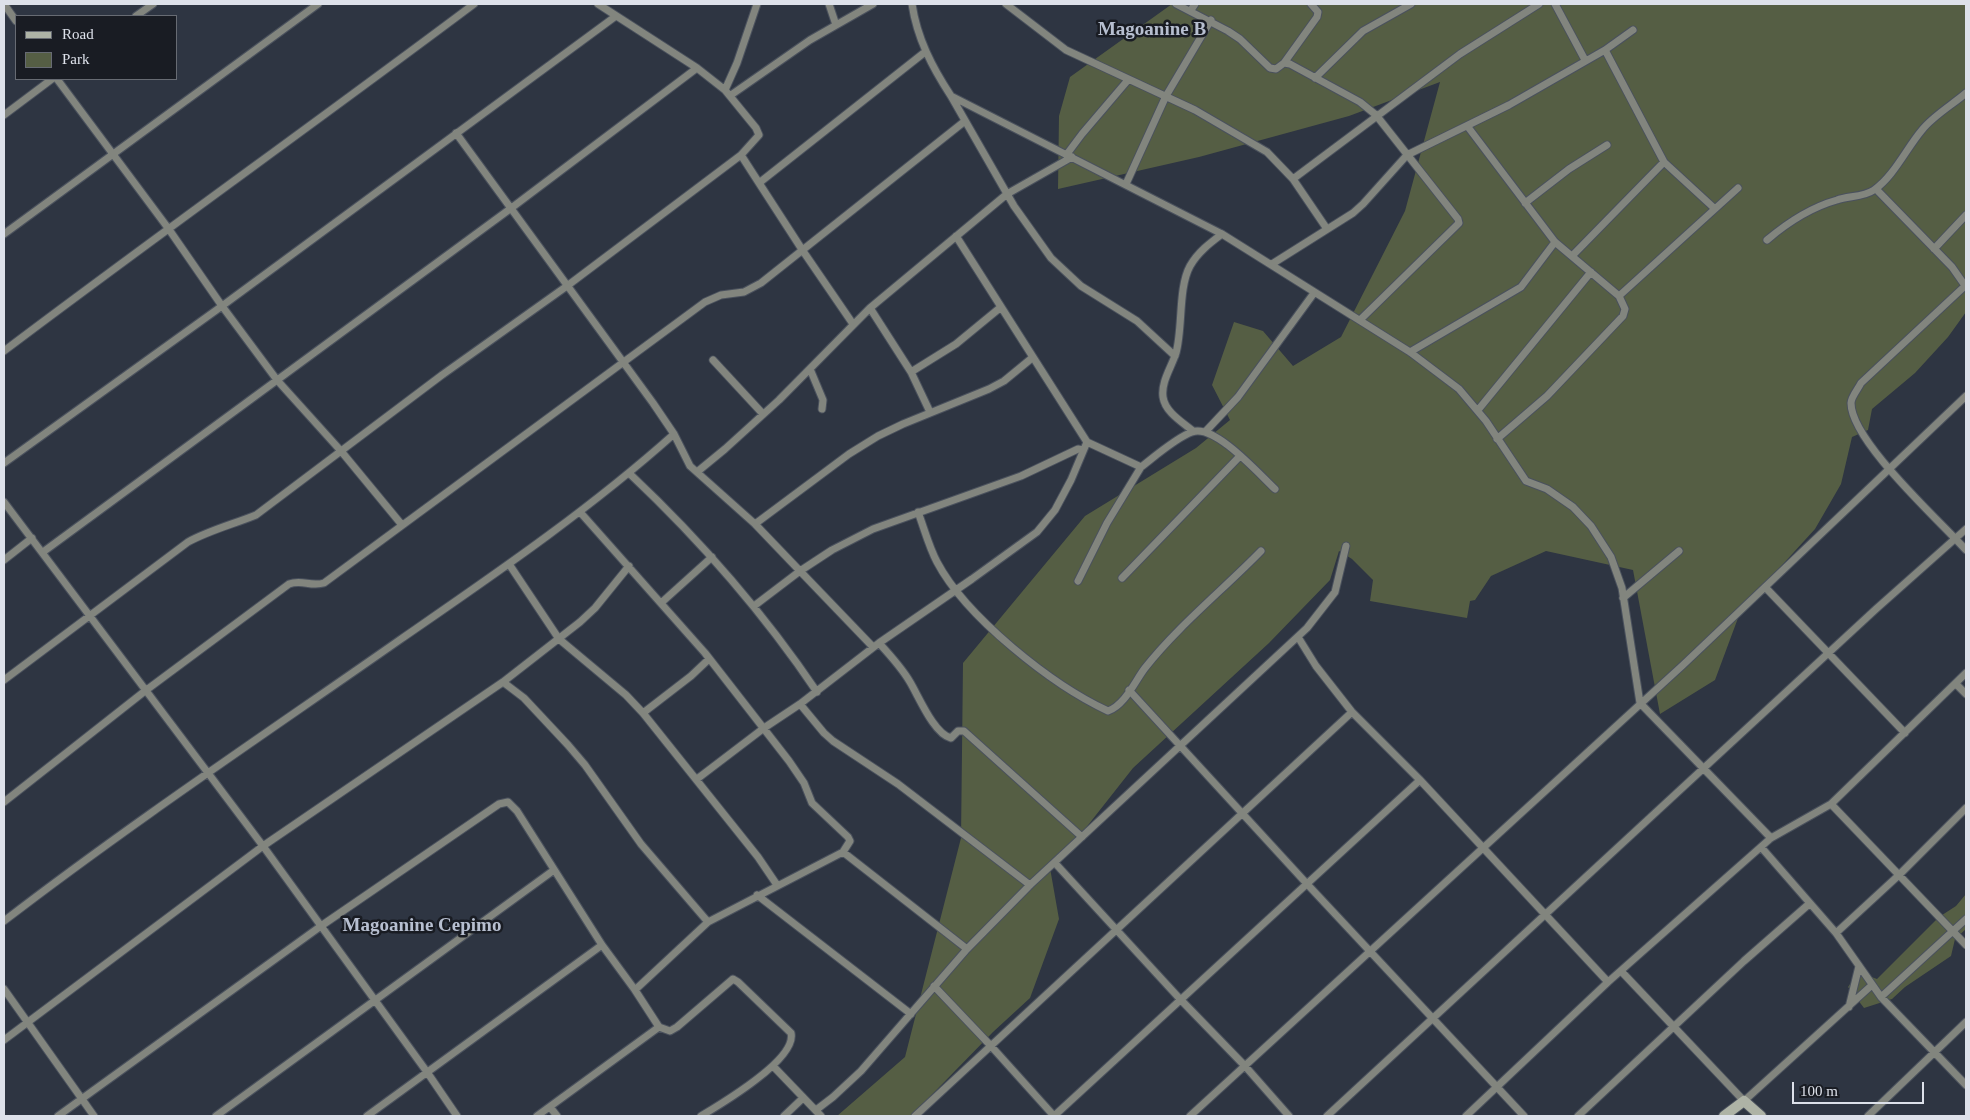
<!DOCTYPE html>
<html>
<head>
<meta charset="utf-8">
<style>
  body { margin:0 }
  #map { position:relative; width:1970px; height:1120px; overflow:hidden; background:#2e3542; font-family:Georgia,serif }
  canvas { display:block }
  .frame { position:absolute; inset:0; border:5px solid #dde1ea; pointer-events:none }
  .legend { position:absolute; left:15px; top:15px; width:162px; height:65px; box-sizing:border-box; background:#191c23; border:1px solid #676b73; margin:0; padding:6px 9px; list-style:none; font-size:15px; color:#dde1ea }
  .legend li { display:flex; align-items:center; gap:10px; height:25px }
  .legend b { width:25px; border:1px solid #676b73 }
  .scale { position:absolute; left:1792px; top:1082px; width:132px; height:22px; box-sizing:border-box; border:2px solid #dde1ea; border-top:0; padding-left:6px; font-size:15px; line-height:18px; white-space:nowrap; color:#dde1ea; -webkit-text-stroke:4px #191c23; paint-order:stroke }
</style>
</head>
<body>
<div id="map">
<canvas width="1970" height="1120"></canvas>
<div class="frame"></div>
<ul class="legend">
<li><b style="height:6px;background:#aeb3a6"></b>Road</li>
<li><b style="height:14px;background:#555e44"></b>Park</li>
</ul>
<div class="scale">100 m</div>
</div>
<script>
const ctx = document.querySelector('canvas').getContext('2d');
ctx.lineJoin = 'round';
function fillPath(path, color) {
  ctx.fillStyle = color;
  ctx.fill(path, 'evenodd');
}
function strokePath(path, color, width, dash) {
  ctx.strokeStyle = color;
  ctx.lineWidth = width;
  ctx.lineCap = dash ? 'butt' : 'round';
  ctx.setLineDash(dash || []);
  ctx.stroke(path);
}
function label(font, color, halo, rows, align = 'center') {
  ctx.font = font + ' Georgia,serif';
  ctx.lineWidth = 5;
  ctx.setLineDash([]);
  ctx.textBaseline = 'middle';
  ctx.strokeStyle = halo;
  ctx.fillStyle = color;
  for (const [text, x, y, turn = 0] of rows) {
    ctx.save();
    ctx.translate(x, y);
    ctx.rotate((+turn || 0) * Math.PI / 180);
    ctx.textAlign = isNaN(turn) ? turn : align;
    if (halo) ctx.strokeText(text, 0, 0);
    ctx.fillText(text, 0, 0);
    ctx.restore();
  }
}
fillPath(new Path2D(`
  M1172 4H1966V312L1948 337 1915 373 1872 409 1868 430 1852 437 1841 484 1815 529 1741 610 1715 680 1660 714 1633 570 1546 551 1491 576 1475 600 1470 601 1467 618 1370 601 1373 580 1352 559 1339 551 1330 580 1269 643 1133 768 1070 848 1050 868 1059 919 1030 998 993 1032 911 1116H837L905 1057 961 838 963 663 1085 516 1196 448 1230 420 1212 385 1234 322 1263 331 1293 366 1341 337 1405 211 1440 82 1349 116 1199 157 1058 189 1059 116 1070 77Z
  M1966 894V929L1955 939 1951 956 1905 987 1892 999 1864 1008 1848 987 1858 972 1877 979 1939 917 1956 906Z`), '#555e44');
const street = new Path2D(`
  M4 4 16 21
  M829 4 836 25
  M912 4C917 38 932 67 951 96L1222 234 1410 352 1459 389 1486 421 1526 481 1547 489 1573 507 1591 526 1611 557 1622 588 1640 703 1771 838
  M1006 4 1066 50 1195 110 1267 152 1293 179 1327 229
  M1176 4 1228 31 1240 39 1270 68 1276 69 1284 63 1290 64 1360 102 1376 115 1458 219 1459 223 1455 227 1360 320
  M1555 4 1585 60
  M1191 10 1195 4
  M136 16 153 4
  M1605 50 1664 162 1714 208
  M1284 63 1317 17 1318 12 1311 4
  M1315 78 1363 31 1411 4
  M57 79 168 228 222 306 277 380 341 451 402 525
  M725 90 737 63 757 4
  M731 95 810 40 873 4
  M951 96 1014 206 1051 258 1081 286 1137 321 1175 356
  M4 115 52 79
  M1468 127 1555 242 1619 296 1625 309 1623 316 1547 396 1497 439
  M456 133 653 403 674 434 690 466 755 524 800 571 754 606
  M1067 154 1082 134 1128 80
  M741 155 759 183
  M1293 179 1460 54 1539 4
  M1126 184 1166 96 1211 20
  M1876 189 1952 267 1966 287
  M1525 203 1569 169 1607 145
  M4 234 318 4
  M956 236 1087 442 1141 467C1154 457 1177 437 1192 432 1214 423 1259 474 1275 489
  M1767 240C1787 223 1812 207 1837 200 1848 196 1864 197 1874 190 1894 176 1906 149 1922 130 1933 116 1952 105 1966 93
  M1934 249 1966 215
  M1572 256 1664 162
  M1272 264 1353 213 1363 204 1407 155 1509 105 1605 50 1633 30
  M1966 285 1861 383C1858 389 1851 397 1851 403 1851 441 1939 520 1966 550
  M1619 296 1738 188
  M870 308 911 372
  M853 324 803 251 759 183 925 52
  M4 351C159 234 318 121 474 4
  M1410 352 1521 287 1555 242
  M713 360 763 414
  M810 369 823 400 822 409
  M1478 410 1591 272
  M930 412 911 372 956 344 1001 307
  M1193 431C1182 422 1165 412 1163 397 1161 382 1171 368 1176 353 1183 328 1178 288 1190 266 1198 252 1210 243 1222 234
  M1206 431 1238 397 1314 293
  M4 463 222 306 616 16
  M697 472 725 449 779 400 870 308 1007 194 1072 157
  M630 474C700 540 763 612 817 692
  M4 502 263 846 427 1072 457 1116
  M580 512 705 653 789 761 804 783 812 803 848 837 850 841 843 852
  M918 512C924 528 929 547 937 562 966 617 1052 685 1108 711 1125 705 1135 681 1145 668 1178 626 1224 589 1261 551
  M755 524 849 454 878 436 903 424 989 389 1004 381 1032 358
  M43 552 510 209 697 68
  M4 560 32 538
  M509 564 559 639 626 695 643 713 758 857 777 885
  M1122 578 1240 456
  M1078 581 1107 523 1141 467
  M1765 587 1905 733
  M1623 598 1679 551
  M661 603 712 557
  M1298 637 1316 666 1352 712 1420 780 1608 982
  M879 643C890 655 902 668 910 682 919 697 934 734 951 738L958 731H964L1082 837
  M873 647 800 571 832 550 873 529 1021 476 1078 449 1083 450
  M4 680 188 542C210 530 234 524 256 515L442 375 567 286 741 155 759 135 756 128 725 90 697 68 598 4
  M503 682 524 698 568 745 585 765 641 844 708 922
  M1956 684 1966 694
  M1129 690 1308 885 1524 1116
  M643 713 691 676 709 659
  M697 779 764 728 800 704
  M4 802 145 691 289 584C302 579 310 587 324 583L705 302 721 295 744 292 761 283 965 121
  M1831 804 1966 945
  M1761 847 1836 933 1881 997 1966 1085
  M1055 863 1180 999 1245 1066 1289 1116
  M1030 885 898 784 833 741 824 733 800 704 879 643 972 579 1037 532 1055 510 1071 480 1087 442
  M757 895 911 1014
  M4 921C133 822 268 732 401 639 495 574 589 510 674 434
  M1836 933 1899 875 1966 808
  M1621 971 1744 1101 1872 985
  M934 986 991 1046 1054 1116
  M4 989 94 1116
  M635 990 708 922 843 852 967 949
  M1881 997 1966 919
  M1849 1007 1859 966
  M4 1040 263 846 503 682 580 622 595 608 629 566
  M773 1066 821 1116
  M550 1107 557 1116
  M816 1110 833 1097 861 1071 967 949 1030 885 1307 628 1335 592 1346 546
  M58 1116 321 926 499 804 508 802 517 811 602 945 635 990 659 1027 670 1031 677 1027 733 979 738 982 791 1033C797 1059 721 1104 701 1116
  M216 1116 554 870
  M367 1116 602 945
  M537 1116 659 1027
  M784 1116 803 1098
  M915 1116 1352 712
  M1054 1116 1420 780
  M1190 1116 1683 665 1966 396
  M1327 1116 1876 609 1966 529
  M1466 1116 1608 982 1771 838 1831 804 1966 673
  M1578 1116 1744 961 1809 904
  M1868 1116 1966 1022`);
const secondary = new Path2D(`
  M1724 1116 1744 1101 1761 1116`);
strokePath(street, '#4a515d', 9);
strokePath(secondary, '#4a515d', 12);
strokePath(street, '#82857e', 7);
strokePath(secondary, '#aeb3a6', 10);
label('bold 19px', '#b7bfd0', '#191c23', [
  ["Magoanine B",1152,30],
  ["Magoanine Cepimo",422,926]
]);
</script>
</body>
</html>
